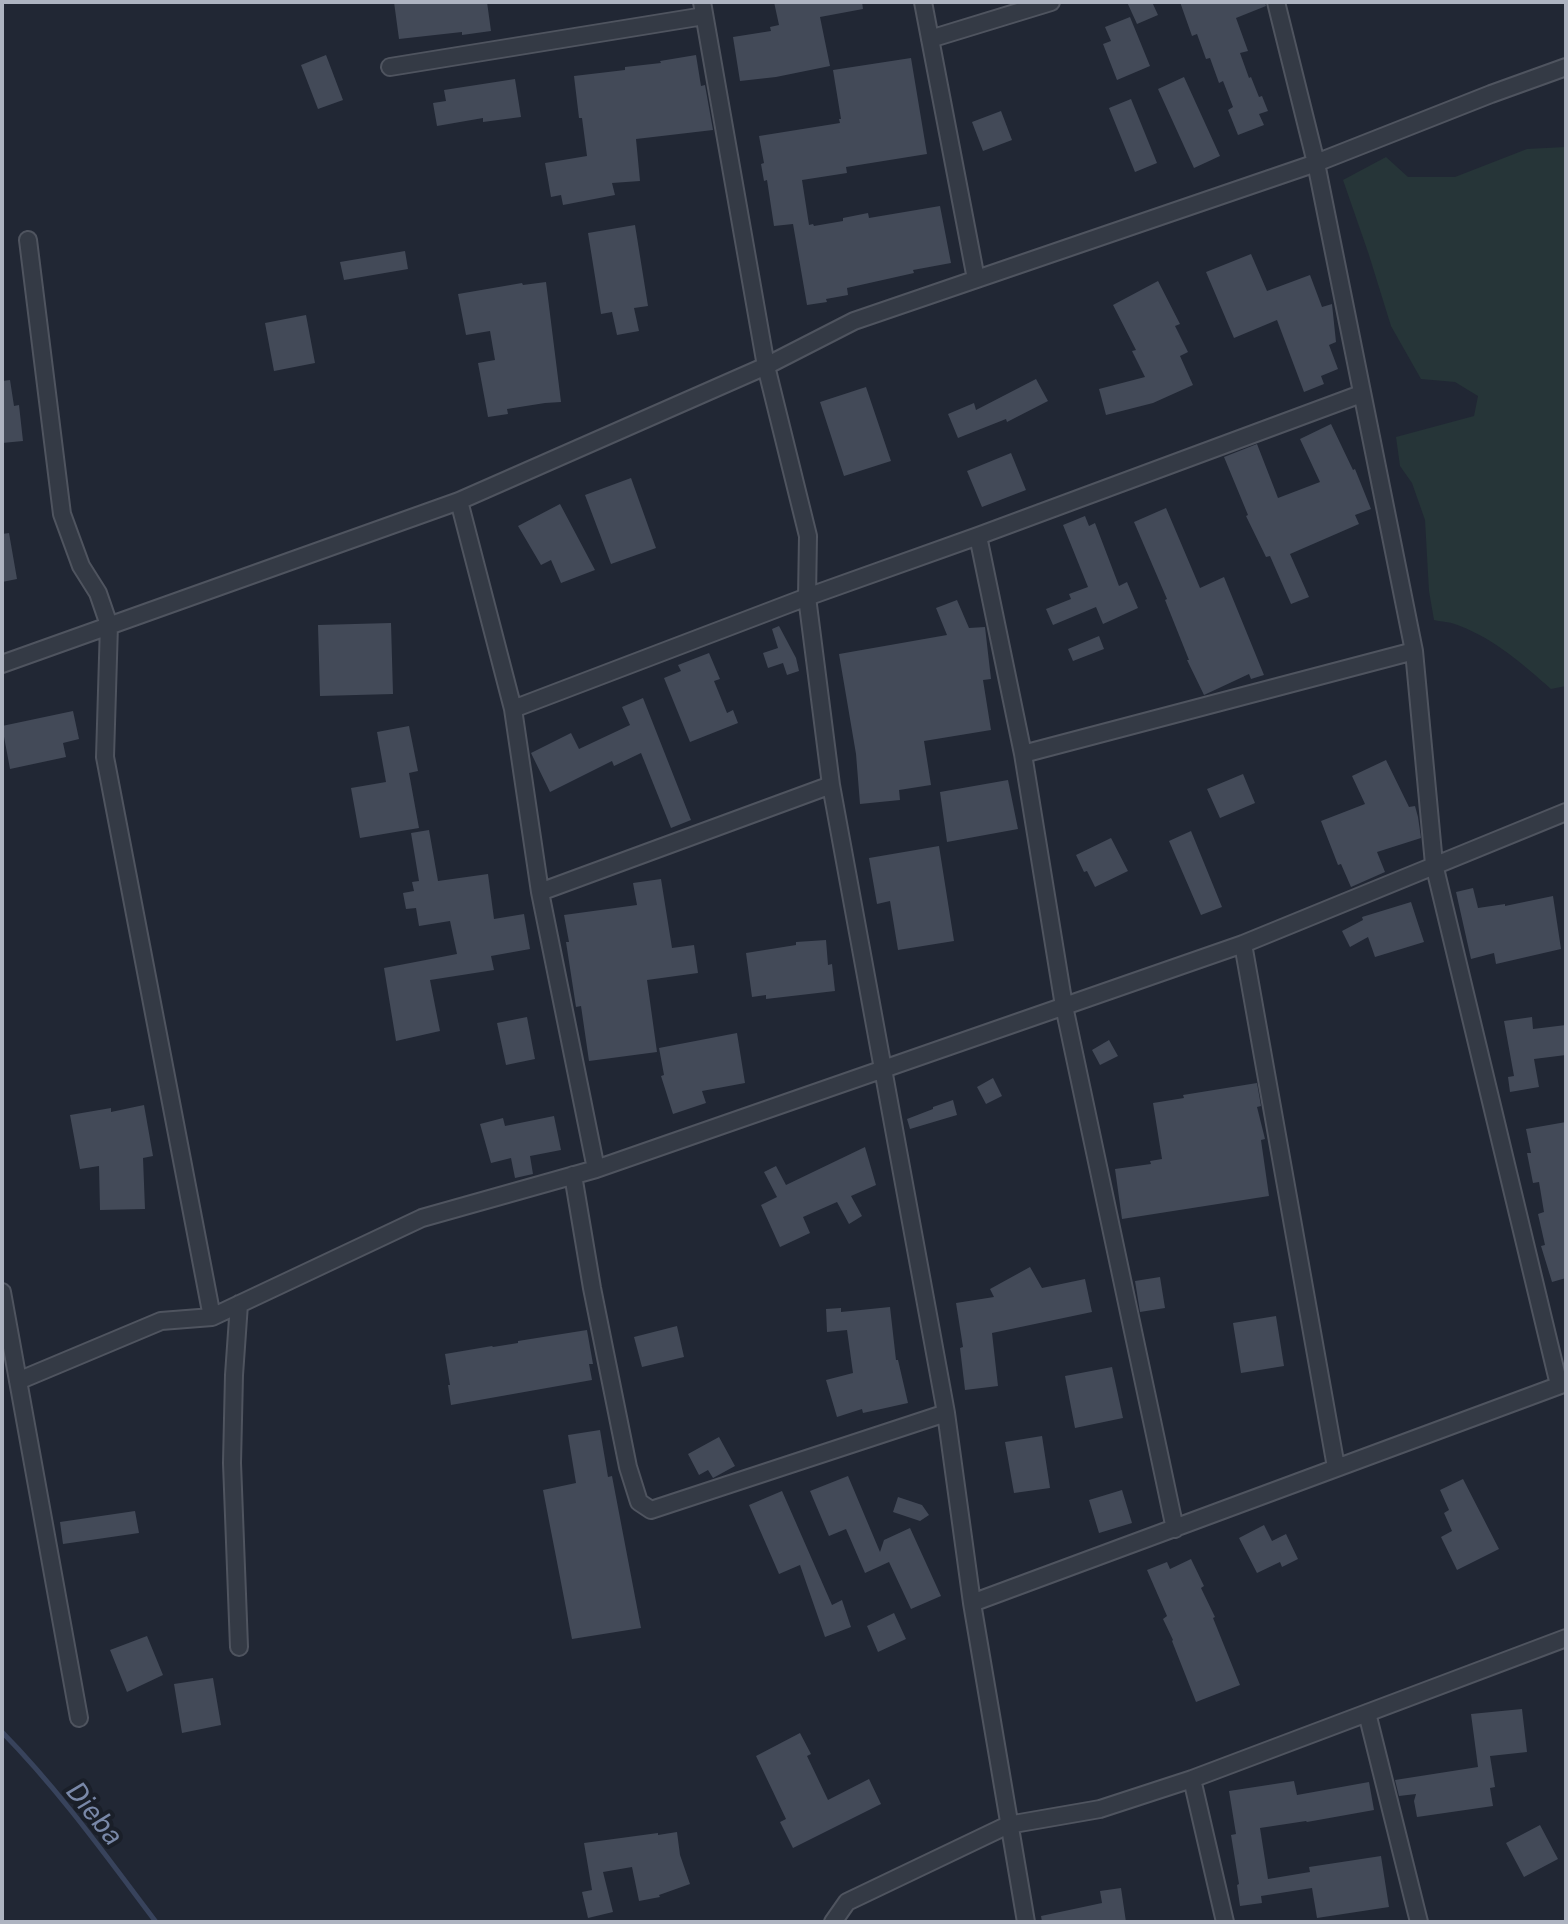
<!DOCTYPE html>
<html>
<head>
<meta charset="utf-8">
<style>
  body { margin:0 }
  #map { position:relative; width:1568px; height:1924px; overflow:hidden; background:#212734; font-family:"Public Sans",sans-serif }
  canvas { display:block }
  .frame { position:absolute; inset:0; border:4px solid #aeb4c1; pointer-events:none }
</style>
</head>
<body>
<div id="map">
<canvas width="1568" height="1924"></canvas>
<div class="frame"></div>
</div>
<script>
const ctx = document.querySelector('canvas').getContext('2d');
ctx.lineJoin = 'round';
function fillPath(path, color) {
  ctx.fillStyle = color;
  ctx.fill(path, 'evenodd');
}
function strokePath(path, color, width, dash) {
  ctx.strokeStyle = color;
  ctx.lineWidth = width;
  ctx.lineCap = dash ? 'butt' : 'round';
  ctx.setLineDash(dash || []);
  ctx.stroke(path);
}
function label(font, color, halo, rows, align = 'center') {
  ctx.font = font + ' "Public Sans",sans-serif';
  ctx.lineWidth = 8;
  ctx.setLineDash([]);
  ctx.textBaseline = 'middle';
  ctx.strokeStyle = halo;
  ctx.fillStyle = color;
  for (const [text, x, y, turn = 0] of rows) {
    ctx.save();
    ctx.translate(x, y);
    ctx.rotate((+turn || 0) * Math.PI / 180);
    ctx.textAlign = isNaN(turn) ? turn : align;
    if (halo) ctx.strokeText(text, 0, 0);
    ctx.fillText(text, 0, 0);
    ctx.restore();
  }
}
fillPath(new Path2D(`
  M1566 147V686L1551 689C1523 664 1494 639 1460 626 1452 622 1443 622 1434 620L1429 591 1425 520 1412 483 1400 466 1396 437 1474 416 1478 396 1455 382 1421 379 1391 326 1369 255 1343 180 1386 157 1408 177H1455L1527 149Z`), '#263538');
strokePath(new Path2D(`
  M2 1732C59 1790 107 1857 156 1922`), '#38435c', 5);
fillPath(new Path2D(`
  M394 2H487L491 31 462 35V32L399 39Z
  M774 2H862L863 9 820 17 830 66 776 77 740 81 733 37 771 31 770 27 779 25Z
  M1127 2H1152L1158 15 1137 24Z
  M1180 2H1265L1266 6 1236 18 1248 51 1240 53 1249 78 1251 77 1259 97 1262 96 1268 111 1259 114 1264 125 1238 135 1228 110 1233 107 1223 81 1219 83 1210 58 1206 59 1197 34 1192 36Z
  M1130 17 1150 66 1117 80 1103 44 1111 41 1105 27Z
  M326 55 343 100 318 109 301 65Z
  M696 55 701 86 705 85 713 130 636 139 640 181 612 183 615 195 563 205 561 195 551 197 545 163 587 156 582 118H579L574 76 625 70V67L661 63 660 61Z
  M911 58 927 154 846 167 847 173 802 180 809 225 813 224 814 226 843 221V218L868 213 869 218 940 206 951 263 913 270 914 273 847 288 848 295 826 299 827 302 807 305 793 224 774 226 767 180 764 181 761 164 764 163 759 136 840 123 839 119H841L833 70Z
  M1184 77 1220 156 1194 168 1158 89Z
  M515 79 521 117 483 122V118L437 126 433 103 446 101 444 90Z
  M1131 99 1157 163 1135 172 1109 108Z
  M1001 111 1012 140 983 151 972 122Z
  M635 225 648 306 634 308 639 331 617 335 612 312 601 314 588 233Z
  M405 251 408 269 344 280 340 262Z
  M1251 254 1267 291 1310 275 1322 307 1332 304 1336 342 1329 345 1338 369 1321 376 1324 384 1304 392 1277 320 1234 338 1206 272Z
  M1158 281 1180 324 1175 326 1188 352 1180 356 1193 385 1153 403 1106 415 1099 389 1145 377 1132 351 1136 350 1113 305Z
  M546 282 561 402 545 403 507 409 508 414 488 417 478 363 495 360 490 331 466 335 458 294 522 283 523 285Z
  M306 315 315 363 274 371 265 323Z
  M1036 379 1048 401 1007 422 1006 419 958 438 948 414 974 403 976 410Z
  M10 380 14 406 19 405 23 441 2 443V381Z
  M866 387 891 461 844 476 820 402Z
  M1331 424 1353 470 1355 469 1371 509 1355 515 1359 524 1290 554 1309 597 1291 604 1270 556 1266 557 1246 516 1248 515 1224 457 1257 444 1278 498 1320 482 1300 439Z
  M1011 453 1026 490 982 507 967 471Z
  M631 478 656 548 611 564 585 495Z
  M560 504 595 570 561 583 551 560 541 565 518 526Z
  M1166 508 1200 588 1224 577 1264 675 1251 679 1249 674 1204 695 1187 660H1189L1165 600 1167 599 1134 522Z
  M1085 516 1089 526 1095 523 1119 586 1127 582 1138 608 1103 624 1096 607 1053 625 1046 609 1071 599 1069 594 1088 587 1063 525Z
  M9 533 17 579 2 582V534Z
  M957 600 969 628 985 627 991 679 983 680 991 730 924 741 931 785 899 790 900 800 860 804 856 754 839 654 947 635 936 608Z
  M391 623 393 694 320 696 318 625Z
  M779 626 796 658 799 671 787 675 783 663 768 668 763 653 778 648 772 629Z
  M1099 636 1104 649 1073 661 1068 649Z
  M709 653 720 679 714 681 727 713 733 710 738 723 690 742 664 678 681 671 678 665Z
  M643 698 691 820 671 828 641 753 614 766 612 761 550 792 531 753 571 733 579 749 630 725 622 707Z
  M73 711 79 739 63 743 66 757 10 769 2 726Z
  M409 726 418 771 409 773 419 828 360 838 351 788 386 782 377 732Z
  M1386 760 1409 807 1415 806 1418 817 1421 838 1377 852 1385 872 1351 887 1341 864 1338 865 1321 821 1365 804 1352 776Z
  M1243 774 1255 803 1220 818 1207 789Z
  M1008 780 1018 829 947 842 940 792Z
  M429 830 438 881 488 874 494 919 524 914 530 949 491 956 494 970 430 980 440 1031 396 1041 384 968 457 954 450 921 419 926 416 908 406 909 403 893 414 891 412 882 419 881 411 833Z
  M1191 831 1222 907 1201 915 1169 841Z
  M1111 838 1128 871 1095 887 1087 871 1084 872 1076 855Z
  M939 846 954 941 898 950 890 901 877 904 869 858Z
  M661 879 672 948 694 945 698 973 647 980 657 1052 589 1061 581 1006 576 1007 566 942H569L564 915 637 905 633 883Z
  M1473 888 1478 908 1505 904V906L1553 896 1561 949 1496 964 1494 953 1471 959 1456 892Z
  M1411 902 1424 942 1375 957 1368 937 1350 947 1342 931 1363 920 1362 917Z
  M826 940 828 965 832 964 835 991 766 999V995L752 997 746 953 796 945V942Z
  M527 1017 535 1059 506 1065 497 1023Z
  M1532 1017 1533 1029 1566 1025V1055L1534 1059 1539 1087 1510 1092 1508 1077 1514 1076 1504 1021Z
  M737 1033 745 1083 702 1091 706 1103 673 1114 661 1076 664 1075 659 1048Z
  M1109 1040 1118 1056 1100 1065 1092 1050Z
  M993 1078 1002 1096 986 1104 977 1087Z
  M1257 1083 1261 1106 1257 1107 1265 1139 1261 1140 1269 1196 1122 1219 1115 1169 1151 1164 1150 1161 1162 1159 1153 1103 1184 1098 1183 1095Z
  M953 1100 957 1115 910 1129 907 1119 933 1109V1107Z
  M144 1105 153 1156 143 1158 145 1209 100 1210 99 1166 80 1169 70 1115 111 1108V1112Z
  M554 1116 561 1150 530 1156 533 1174 515 1178 511 1158 491 1163 480 1124 503 1118 505 1126Z
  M1566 1122V1278L1552 1282 1541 1246 1545 1245 1538 1214 1544 1212 1539 1182 1533 1183 1527 1153H1531L1526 1129Z
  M865 1147 876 1185 851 1196 862 1216 849 1224 837 1202 803 1217 810 1233 780 1247 761 1205 777 1197 764 1172 776 1166 786 1185Z
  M1030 1267 1042 1288 1085 1279 1092 1312 992 1333 998 1386 965 1390 960 1348 963 1347 956 1303 994 1297 990 1289Z
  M1160 1277 1165 1308 1140 1312 1135 1281Z
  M890 1307 896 1360H898L908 1403 863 1413 862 1409 837 1417 826 1380 853 1373 847 1330 827 1332 826 1309 841 1308V1312Z
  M1276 1316 1284 1366 1241 1373 1233 1323Z
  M677 1326 684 1357 642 1367 634 1337Z
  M587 1330 593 1364H589L592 1380 451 1405 448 1385H450L445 1354 492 1346 493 1347 518 1343V1341Z
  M1112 1367 1123 1418 1075 1428 1065 1376Z
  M600 1430 608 1477 612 1476 641 1628 572 1639 543 1490 576 1483 568 1435Z
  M1042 1436 1050 1488 1014 1493 1005 1442Z
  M719 1437 735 1466 713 1478 708 1470 699 1475 688 1454Z
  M848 1476 880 1552 884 1540 910 1528 941 1596 911 1609 889 1562 865 1573 846 1529 829 1536 810 1491Z
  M1463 1479 1499 1549 1457 1570 1441 1537 1452 1531 1444 1513 1449 1510 1440 1490Z
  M1122 1490 1132 1523 1099 1533 1089 1500Z
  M782 1491 832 1605 842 1600 851 1627 825 1637 800 1565 779 1574 749 1505Z
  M898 1497 922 1505 929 1515 920 1521 893 1512Z
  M135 1511 139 1533 63 1544 60 1522Z
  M1264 1525 1272 1541 1286 1534 1298 1559 1282 1567 1280 1562 1257 1573 1239 1538Z
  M1191 1559 1204 1586 1201 1588 1215 1617 1213 1618 1240 1685 1196 1702 1172 1641 1173 1640 1163 1619 1167 1616 1147 1570 1167 1562 1170 1569Z
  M894 1613 906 1639 878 1652 867 1626Z
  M147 1636 163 1675 127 1692 110 1650Z
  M213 1678 221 1725 182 1733 174 1684Z
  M1522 1709 1527 1752 1490 1756 1495 1787 1490 1788 1493 1806 1417 1817 1414 1801 1416 1794 1399 1796 1395 1780 1478 1767 1471 1714Z
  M800 1733 811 1754 807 1756 828 1800 869 1779 881 1804 793 1848 780 1822 786 1819 756 1756Z
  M1294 1781 1297 1795 1369 1782 1374 1810 1307 1822 1306 1821 1260 1828 1268 1879 1310 1872 1309 1867 1381 1856 1389 1907 1317 1918 1312 1888 1261 1896 1262 1903 1240 1906 1237 1885 1239 1884 1231 1835 1236 1834 1229 1791Z
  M1540 1825 1558 1859 1524 1877 1506 1843Z
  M677 1832 680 1855 690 1884 659 1895 660 1897 639 1901 632 1867 603 1872 613 1912 588 1918 582 1892 592 1890 584 1843 658 1833V1835Z
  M1121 1888 1126 1922H1042L1041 1916 1102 1903 1100 1891Z`), '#434a58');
const minor = new Path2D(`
  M702 2 766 366 808 536 807 597 831 785 946 1413 972 1603 1026 1922
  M923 2 976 279
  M1276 2 1316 163 1414 651 1434 864 1559 1385
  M930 39 1051 2
  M390 67 704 16
  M28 240 62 514 81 566 98 593 109 625 105 757 212 1317
  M459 501 513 709
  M978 536 1023 754 1064 1006 1175 1529
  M2 664 459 501 766 366 854 321 1316 163 1491 94 1566 67
  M1023 754 1414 651
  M540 892 831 785
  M1243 944 1336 1467
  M596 1169 540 892 513 709 807 597 978 536 1361 394
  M573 1175 592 1288 628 1467 639 1502 651 1510 946 1413
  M2 1292 79 1718
  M239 1304 234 1375 232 1463 239 1647
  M18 1381 161 1321 212 1317 422 1218 596 1169 1243 944 1566 812
  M972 1603 1566 1383
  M1367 1713 1419 1922
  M1192 1779 1225 1922
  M833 1922 847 1902 1008 1825 1100 1809 1192 1779 1566 1638`);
strokePath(minor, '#4f545f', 20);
strokePath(minor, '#343a45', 16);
label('italic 28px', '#7988a8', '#1a1f29', [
  ["Dieba",94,1814,51]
]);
</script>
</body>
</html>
